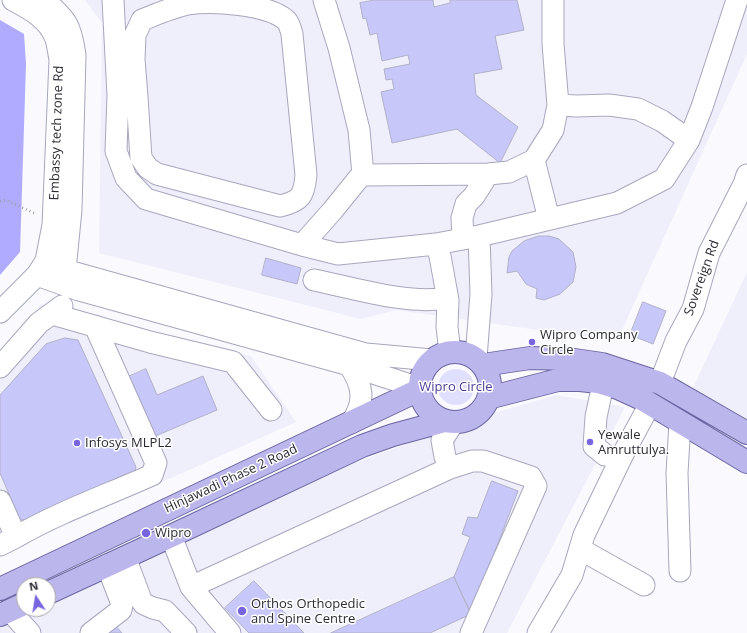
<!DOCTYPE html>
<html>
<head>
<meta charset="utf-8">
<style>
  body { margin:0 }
  #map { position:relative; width:747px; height:633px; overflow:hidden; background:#f9f9fe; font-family:"Open Sans",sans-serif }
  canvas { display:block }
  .north { position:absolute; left:16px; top:577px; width:40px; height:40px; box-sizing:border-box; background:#fff; border:1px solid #aaaaae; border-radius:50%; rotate:348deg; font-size:11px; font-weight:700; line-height:16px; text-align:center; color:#2b2b34 }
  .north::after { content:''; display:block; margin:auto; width:14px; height:18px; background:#7765e0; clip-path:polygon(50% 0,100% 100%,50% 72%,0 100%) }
</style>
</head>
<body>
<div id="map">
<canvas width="747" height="633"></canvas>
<div class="north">N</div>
</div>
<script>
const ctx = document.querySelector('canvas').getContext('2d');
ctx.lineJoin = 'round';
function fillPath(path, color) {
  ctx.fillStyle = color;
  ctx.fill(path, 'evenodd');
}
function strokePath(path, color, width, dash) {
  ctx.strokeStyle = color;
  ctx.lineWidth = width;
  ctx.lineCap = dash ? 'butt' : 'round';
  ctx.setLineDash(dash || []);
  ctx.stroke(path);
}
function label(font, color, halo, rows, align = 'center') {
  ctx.font = font + ' "Open Sans",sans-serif';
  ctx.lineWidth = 3;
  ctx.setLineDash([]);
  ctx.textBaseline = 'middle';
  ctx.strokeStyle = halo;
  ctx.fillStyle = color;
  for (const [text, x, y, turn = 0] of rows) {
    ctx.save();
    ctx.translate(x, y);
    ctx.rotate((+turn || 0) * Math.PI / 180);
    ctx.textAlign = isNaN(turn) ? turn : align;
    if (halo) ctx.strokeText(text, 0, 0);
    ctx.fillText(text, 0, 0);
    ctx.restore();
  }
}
fillPath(new Path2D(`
  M85 0H747V54L617 341 396 310 361 319 99 253 102 23Z
  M747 272V419L692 390Z
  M41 304 251 356 296 422 0 555V353Z
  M556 395 625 407 507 633H0V627L38 609H48V604L312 479 477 418Z`), '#efeffc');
fillPath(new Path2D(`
  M438 387a18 18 0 1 1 36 0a18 18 0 1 1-36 0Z`), '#e0dfff');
fillPath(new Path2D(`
  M0 20 24 34 26 64 20 252 0 275Z`), '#b0abfd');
const building = new Path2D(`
  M375 0H433L434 7 450 3V0H517L524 30 495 36 502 69 474 74 476 95 518 127 500 163 457 129 392 143 381 92 394 89 392 79 386 80 384 69 410 64 408 55 382 61 377 33 370 35 366 18 363 19 360 3Z
  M539 236H549L559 239 573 252 576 267 573 282 560 294 544 300 536 298 537 289 526 284 517 271 507 273 509 257 512 251 524 241Z
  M266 258 301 268 297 284 262 275Z
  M643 302 666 311 653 344 630 335Z
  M65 338 78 340 136 467 134 474 30 519 20 520 0 473V395L46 344Z
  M146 369 157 395 203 376 217 410 153 437 128 377Z
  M492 481 518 491 471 614 454 577 470 537 462 534 468 517 477 518Z
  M454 577 471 614 430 633H331Z
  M254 581 304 633H249L225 608Z
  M113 623 122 633H102Z`);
fillPath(building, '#c8c7f9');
strokePath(building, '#b1b1c8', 1);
const minor = new Path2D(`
  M13 0C30 9 49 19 56 39 58 46 59 54 60 60L53 225 46 261
  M44 0C66 19 71 25 75 55L71 210 65 270 60 281
  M113 0 118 95 116 151 126 178 146 199 302 245 338 254 436 244 479 236 617 203 664 179 689 140 702 107 737 0
  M324 0 339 48 359 130 363 175
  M553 0V44L558 105
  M118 95 137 97 134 59 135 35 142 20C157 14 173 7 188 4 212 0 268 4 286 20 289 23 291 30 292 34L306 175C304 196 301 201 280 206L157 174 148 168 141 158 137 97
  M534 160 549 219
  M463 238 462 218 466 204 474 196 488 174
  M436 244 440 256 448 300 447 327 450 352
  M302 245 333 210 358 179 363 175 488 174 509 172 534 160 553 130 558 105 577 106 609 105 638 109 662 121 689 140
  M37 275 79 290 349 365 419 388
  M314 280C354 288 407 305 447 298
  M0 312 37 275 46 261 65 270 366 354 432 360
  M52 314 150 342 233 362 271 410
  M476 358 481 294 479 236
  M349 365C363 385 366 402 351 423
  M0 367 39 323 62 306
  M660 383 676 341 693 309 709 253 744 184 747 175
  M603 384 596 417 594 446 605 455
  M680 422 677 473 680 571
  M450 468 472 461H483L531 477 536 486 471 633
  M0 501 16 537 0 545
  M171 536 191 587 230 633
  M16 537C59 512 107 495 152 475L156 463 95 326
  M580 549 644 585
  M125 557 141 600 144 604 153 608 165 611 186 633
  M191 587 450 468 445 457 442 440 454 422
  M10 611 30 633
  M91 633 121 610 122 604 107 565
  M538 633 572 575 584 535 623 454 650 404`);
const major = new Path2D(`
  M420 387a35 35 0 1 1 70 0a35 35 0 1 1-70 0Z
  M483 365 530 358 568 359 602 364 660 383 747 433
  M488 398 558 380H580L598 382 618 388 642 399 747 462
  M0 589 419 390
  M48 593 171 536 362 446 393 435 445 421
  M0 615 24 604`);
strokePath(minor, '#a7a7be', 23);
strokePath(major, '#6b66a2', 24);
strokePath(new Path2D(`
  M0 201 6 200 36 214`), '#9e9ea5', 2.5, [1, 3]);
strokePath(minor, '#fff', 21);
strokePath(major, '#bbb6eb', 22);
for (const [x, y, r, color] of [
  [532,342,4,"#7765e0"],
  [590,442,4,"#7765e0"],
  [77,443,4,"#7765e0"],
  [146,533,5,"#7765e0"],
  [242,611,5,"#7765e0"]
]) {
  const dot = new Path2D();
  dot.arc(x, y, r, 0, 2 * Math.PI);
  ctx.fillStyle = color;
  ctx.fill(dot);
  strokePath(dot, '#fff', 1.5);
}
label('13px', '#2b2b34', '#fff', [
  ["Embassy tech zone Rd",57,133,-88],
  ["Sovereign Rd",702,278,-70],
  ["Hinjawadi Phase 2 Road",231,479,-25]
]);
label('13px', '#2b2b34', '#fff', [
  ["Wipro Company",540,335],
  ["Circle",540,350],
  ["Yewale",598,435],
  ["Amruttulya.",598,450],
  ["Infosys MLPL2",85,443],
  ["Wipro",155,533],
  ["Orthos Orthopedic",251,604],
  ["and Spine Centre",251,619]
], 'left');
label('13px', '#4b3b98', '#fff', [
  ["Wipro Circle",456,387]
]);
</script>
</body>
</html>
